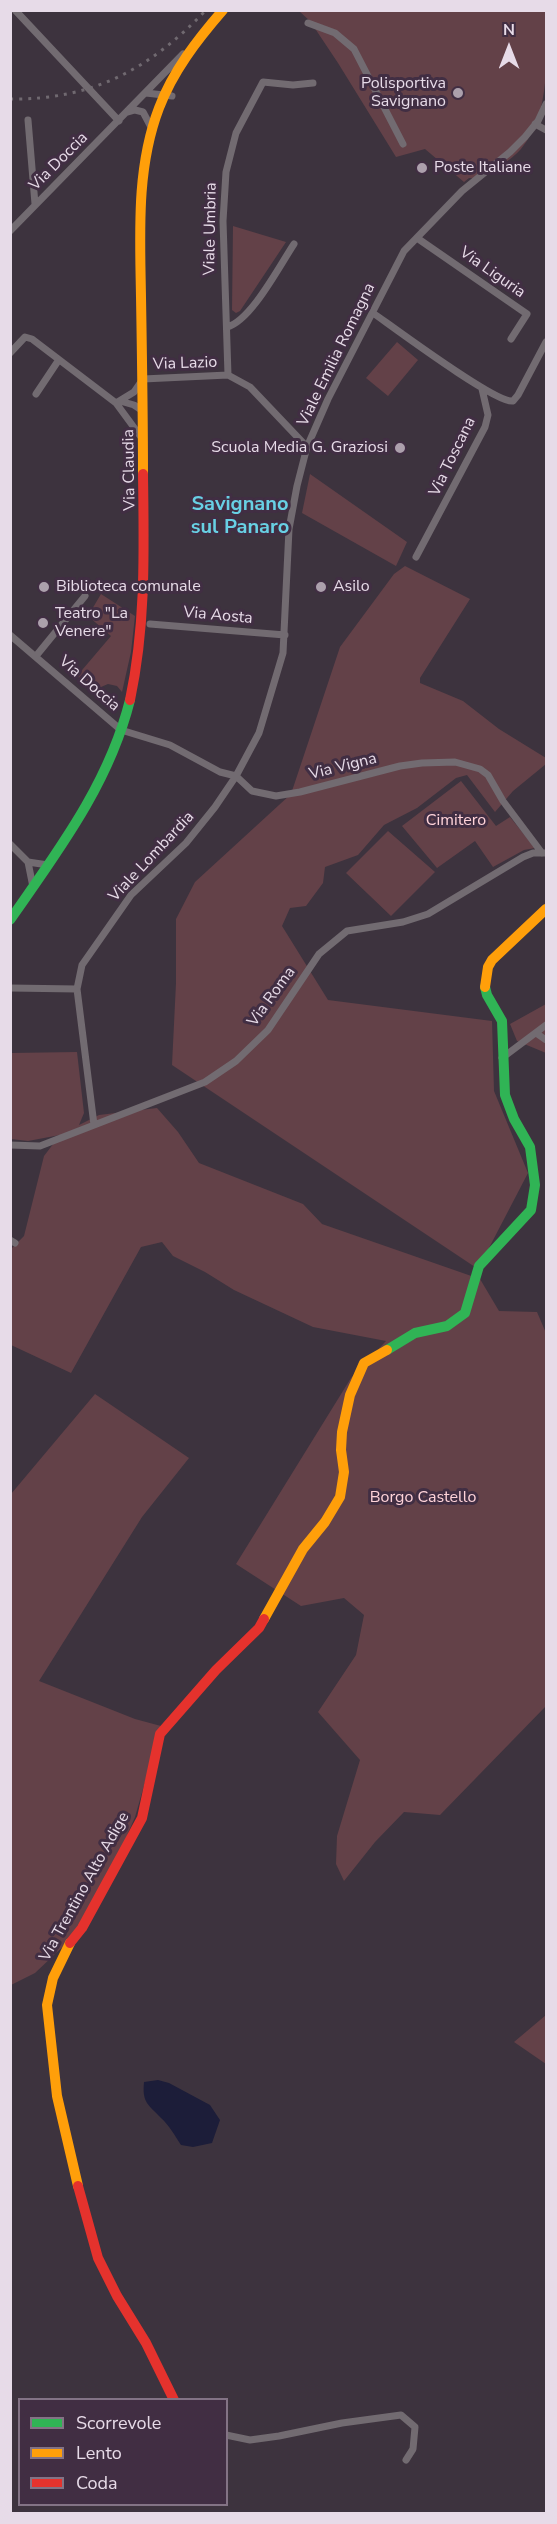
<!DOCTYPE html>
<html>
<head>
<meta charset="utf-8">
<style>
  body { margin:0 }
  #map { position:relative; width:557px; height:2524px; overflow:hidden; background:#3d333e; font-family:"Nunito Sans",sans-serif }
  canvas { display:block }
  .frame { position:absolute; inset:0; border:12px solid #e7dbe8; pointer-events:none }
  .legend { position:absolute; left:18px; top:2398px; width:210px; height:108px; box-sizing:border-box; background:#412e43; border:2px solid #837385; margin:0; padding:8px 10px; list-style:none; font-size:18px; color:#e7dbe8 }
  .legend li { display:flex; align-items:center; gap:12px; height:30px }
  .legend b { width:30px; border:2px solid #837385 }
  .north { position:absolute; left:479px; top:18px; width:60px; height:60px; -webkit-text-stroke:4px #412e43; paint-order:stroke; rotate:0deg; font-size:16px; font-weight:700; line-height:24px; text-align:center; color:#e7dbe8 }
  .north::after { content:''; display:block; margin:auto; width:21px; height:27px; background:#e7dbe8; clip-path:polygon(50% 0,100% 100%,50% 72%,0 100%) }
</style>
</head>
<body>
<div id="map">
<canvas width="557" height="2524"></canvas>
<div class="frame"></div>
<ul class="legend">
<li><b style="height:8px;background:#30b455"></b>Scorrevole</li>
<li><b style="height:8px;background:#ff9f0a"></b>Lento</li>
<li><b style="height:8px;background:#e5322d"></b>Coda</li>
</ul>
<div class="north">N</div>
</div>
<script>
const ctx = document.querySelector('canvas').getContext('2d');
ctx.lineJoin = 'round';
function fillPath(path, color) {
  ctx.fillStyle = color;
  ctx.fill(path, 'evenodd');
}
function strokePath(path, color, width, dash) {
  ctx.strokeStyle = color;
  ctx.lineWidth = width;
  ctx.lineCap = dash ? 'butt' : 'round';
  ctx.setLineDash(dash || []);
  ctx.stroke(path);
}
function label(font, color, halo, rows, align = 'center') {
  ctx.font = font + ' "Nunito Sans",sans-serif';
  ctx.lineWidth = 6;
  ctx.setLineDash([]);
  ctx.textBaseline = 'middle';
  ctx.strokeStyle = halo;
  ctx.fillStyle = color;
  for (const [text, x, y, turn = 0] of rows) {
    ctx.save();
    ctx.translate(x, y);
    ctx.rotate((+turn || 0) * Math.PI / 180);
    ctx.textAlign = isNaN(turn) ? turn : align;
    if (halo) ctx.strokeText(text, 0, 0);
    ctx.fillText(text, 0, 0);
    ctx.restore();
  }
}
fillPath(new Path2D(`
  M299 11H546C546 56 552 111 521 149 511 161 492 170 480 179L469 178 464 182 425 149 396 157 338 63 310 21Z
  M233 226 286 242 240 311 236 313 232 310Z
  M397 342 418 360 388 396 366 378Z
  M310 474 407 542 396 566 302 513Z
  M405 566 470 599 420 678V683L463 701 499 729 546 758V764L513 791 495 812 467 775 456 778 417 808 384 825 358 855 325 867 323 883 306 906 290 908 282 926 328 1000 492 1021 494 1091 528 1173 478 1269 172 1065 176 983V919L195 882 291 794 340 647 394 574Z
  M101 594 135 616 131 652 122 692 117 686 108 684 101 687 98 694 77 676 111 636 88 616Z
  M461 781 496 826 510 817 535 848 524 850 493 867 475 841 437 868 402 826Z
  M388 831 435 872 391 916 346 873Z
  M546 1004V1053L517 1041 510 1024Z
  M77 1052 84 1113 79 1125 99 1115 157 1108 178 1132 199 1163 303 1204 322 1224 480 1279 499 1311 537 1312 546 1333V1706L440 1815 404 1812 375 1842 344 1881 336 1864 337 1836 360 1760 318 1712 356 1655 364 1615 344 1598 301 1606 236 1564 351 1378 386 1341 313 1327 234 1290 205 1272 173 1256 162 1242 141 1247 71 1373 11 1345V1249L24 1236 44 1156 60 1135 28 1141 11 1139V1053Z
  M95 1394 189 1458 142 1517 39 1681 135 1719 161 1726 135 1817 89 1922 35 1973 11 1985V1494Z
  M546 2015V2064L514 2042Z`), '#634148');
fillPath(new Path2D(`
  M158 2080 169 2083 210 2105 220 2120 212 2143 193 2147 181 2145C175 2136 169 2125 161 2118 148 2104 142 2103 144 2082Z`), '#1c1d39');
strokePath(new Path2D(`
  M15 10 119 121
  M308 23 335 33 354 49 403 144
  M146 93 172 96
  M128 112 135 110 143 112 151 127
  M28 120 35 204
  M535 124 546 130
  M10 231 183 54
  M417 238 527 314 511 339
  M373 313C393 327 496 404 513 401L518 395 546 342
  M227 327C251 321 280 265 294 244
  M10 353 25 337 32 339 116 403 141 437
  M228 375 223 221 226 172 236 133 263 82 293 85 313 83
  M36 394 58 361
  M120 401 134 405 143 411
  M116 403 134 392 143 379 228 375 250 387 307 447
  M416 557 485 427 488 415 482 389
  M150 624 285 635
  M10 635 121 730 170 745 220 772 236 776 252 791 276 796 300 792 400 766 422 763 455 762 480 769 488 775 503 801 542 853
  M36 656 85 596
  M10 844 28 862 33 887
  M28 862 48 865
  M10 988 77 989
  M536 1033 546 1040
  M502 1058 546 1025
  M94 1125 77 989 82 965 131 895 186 843 215 807 236 776 259 733 283 653 289 529 297 486 307 447 328 399 404 251 462 191 510 152 525 137 538 121 546 104
  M10 1145 40 1146 205 1082 236 1061 268 1030 319 954 347 931 403 922 428 914 523 857 533 853H546
  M10 1240 15 1243
  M226 2435 250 2440 279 2436 342 2423 401 2415 415 2427 413 2449 406 2460`), '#726b71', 7);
strokePath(new Path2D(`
  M10 920C58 851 109 784 130 700
  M387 1350 415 1333 447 1326 465 1313 479 1266 531 1210 535 1185 530 1147 514 1119 505 1095 502 1021 487 995 485 987`), '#30b455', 10);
strokePath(new Path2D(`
  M143 474C143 415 142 356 141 297 140 234 136 168 159 108 173 71 197 40 223 10
  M485 987 488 967 492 960 546 909
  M264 1619 303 1549 325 1522 340 1497 344 1472 341 1450 342 1432 350 1395 364 1363 387 1350
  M70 1943 53 1978 47 2005 57 2096 78 2186`), '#ff9f0a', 10);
strokePath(new Path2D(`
  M130 700C146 625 144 551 143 474
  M70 1943 82 1928 142 1818 160 1734 216 1670 259 1628 264 1619
  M78 2186 98 2258 117 2296 146 2343 174 2400`), '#e5322d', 10);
strokePath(new Path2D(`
  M10 99C93 100 150 69 206 10`), '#706970', 3, [3, 6]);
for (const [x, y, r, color] of [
  [458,93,6,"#aca0ac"],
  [422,168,6,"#aca0ac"],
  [400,448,6,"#aca0ac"],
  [44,587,6,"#aca0ac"],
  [321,587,6,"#aca0ac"],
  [43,623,6,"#aca0ac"]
]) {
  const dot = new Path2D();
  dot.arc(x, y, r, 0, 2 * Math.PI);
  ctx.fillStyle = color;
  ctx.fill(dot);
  strokePath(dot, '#412e43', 2);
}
label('16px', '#e7dbe8', '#412e43', [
  ["Polisportiva",446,84,"right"],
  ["Savignano",446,102,"right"],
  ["Poste Italiane",434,168],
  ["Scuola Media G. Graziosi",388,448,"right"],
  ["Biblioteca comunale",56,587],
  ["Asilo",333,587],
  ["Teatro \"La",55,614],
  ["Venere\"",55,632]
], 'left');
label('16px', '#e7dbe8', '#412e43', [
  ["Via Doccia",59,162,-45],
  ["Viale Umbria",211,229,-89],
  ["Via Liguria",492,273,35],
  ["Viale Emilia Romagna",337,355,-64],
  ["Via Lazio",185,364,-2],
  ["Via Toscana",453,457,-64],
  ["Via Claudia",130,470,-91],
  ["Via Aosta",218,616,5],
  ["Via Doccia",89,684,41],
  ["Via Vigna",343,767,-14],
  ["Viale Lombardia",152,857,-47],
  ["Via Roma",272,997,-54],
  ["Via Trentino Alto Adige",85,1887,-61]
]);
label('16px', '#ffd3d9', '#412e43', [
  ["Cimitero",456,821],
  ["Borgo Castello",423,1498]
]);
label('bold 20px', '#68d0e4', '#412e43', [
  ["Savignano",240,505],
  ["sul Panaro",240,528]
]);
</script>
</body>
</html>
